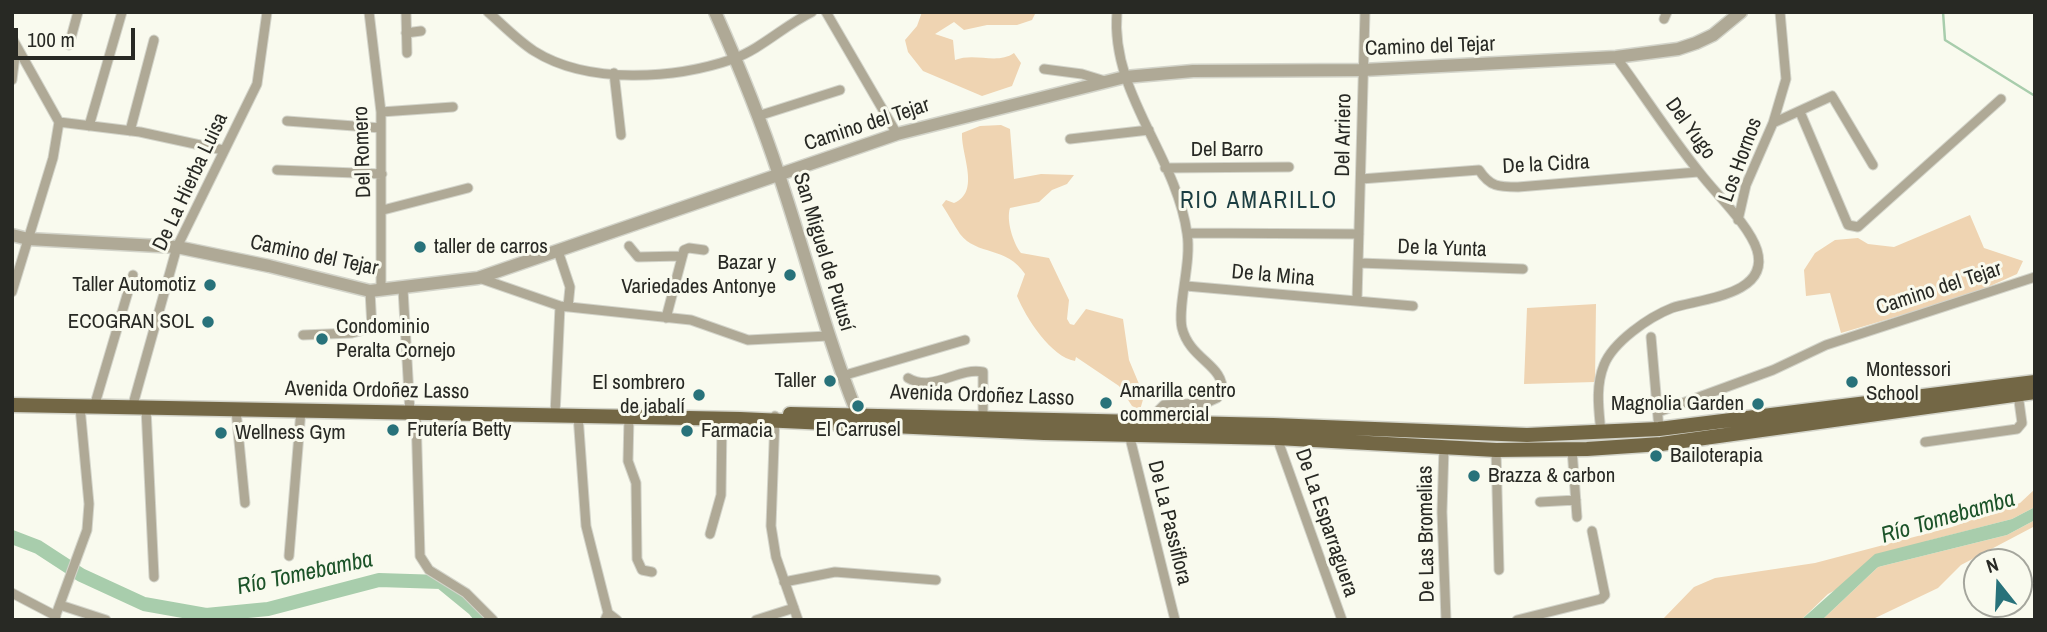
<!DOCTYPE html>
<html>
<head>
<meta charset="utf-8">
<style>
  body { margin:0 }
  #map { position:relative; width:2047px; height:632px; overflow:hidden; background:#f9faee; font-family:"Archivo Narrow",sans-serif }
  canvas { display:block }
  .frame { position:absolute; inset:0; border:14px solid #282924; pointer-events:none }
  .north { position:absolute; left:1963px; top:548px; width:70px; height:70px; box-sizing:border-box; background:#f9faee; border:2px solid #a5a69d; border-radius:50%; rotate:342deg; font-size:19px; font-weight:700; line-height:28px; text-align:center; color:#282924 }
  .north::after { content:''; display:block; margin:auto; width:24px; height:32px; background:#28727a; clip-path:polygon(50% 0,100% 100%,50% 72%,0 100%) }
  .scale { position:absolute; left:14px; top:28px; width:121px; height:32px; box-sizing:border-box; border:4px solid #282924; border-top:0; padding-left:9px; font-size:21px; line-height:24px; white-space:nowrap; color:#282924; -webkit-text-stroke:5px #f9faee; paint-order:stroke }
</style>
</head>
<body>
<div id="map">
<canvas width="2047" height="632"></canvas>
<div class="frame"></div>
<div class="north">N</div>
<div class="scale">100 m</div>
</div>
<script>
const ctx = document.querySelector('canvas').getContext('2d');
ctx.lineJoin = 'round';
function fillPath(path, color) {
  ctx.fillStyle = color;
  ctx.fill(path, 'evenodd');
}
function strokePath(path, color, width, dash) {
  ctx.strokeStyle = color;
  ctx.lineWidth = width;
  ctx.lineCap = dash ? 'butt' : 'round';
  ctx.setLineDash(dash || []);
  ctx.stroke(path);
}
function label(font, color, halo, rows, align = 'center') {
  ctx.font = font + ' "Archivo Narrow",sans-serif';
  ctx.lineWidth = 6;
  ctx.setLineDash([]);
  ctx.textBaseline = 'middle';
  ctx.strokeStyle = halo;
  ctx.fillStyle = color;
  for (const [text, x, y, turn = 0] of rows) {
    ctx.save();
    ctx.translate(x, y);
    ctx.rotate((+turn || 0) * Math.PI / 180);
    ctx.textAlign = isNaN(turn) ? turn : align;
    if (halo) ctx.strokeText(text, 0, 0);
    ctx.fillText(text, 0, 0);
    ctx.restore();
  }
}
fillPath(new Path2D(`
  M922 12H1036L1032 20 1017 25H987L964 30 954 22 935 34 953 40 955 60C975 52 997 65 1014 53L1021 63 1012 86 982 96 923 71 908 52 905 40 917 26Z
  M1001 125 1010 129 1014 179 1041 174 1074 175 1067 184 1052 190 1039 202 1010 208C1006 220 1013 243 1021 253L1049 258 1069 300 1067 319 1070 324 1074 325 1086 309 1123 319 1129 360 1144 396 1140 410 1132 406 1119 386 1076 357 1075 361C1051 357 1026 318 1017 296L1025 274C1007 246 977 256 960 234 954 225 948 214 942 205L946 200 954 203C981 192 961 155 962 133L980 126Z
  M1970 215 1984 248 2023 261 2017 274 1970 295 1841 333 1830 293 1806 296 1804 270 1815 253 1835 240 1858 238 1868 244 1894 247Z
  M1596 304 1595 382 1524 384 1527 308Z
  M2035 489V507L2012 519 1927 541 1828 594 1801 620H1662L1694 587 1715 578 1815 563 1952 527 2020 503Z
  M2035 520V526L1961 565 1938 588 1871 620H1822L1878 567 2007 535Z`), '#efd4b2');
fillPath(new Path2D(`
  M2035 507V520L2007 535 1878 567 1822 620H1801L1875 554 2012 519Z`), '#a8cdac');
strokePath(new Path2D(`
  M1943 12 1945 40 2035 96`), '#a8cdac', 2.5);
strokePath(new Path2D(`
  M12 537 38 547 81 575 144 604 206 615 268 609 379 580 441 582 474 609 483 620`), '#a8cdac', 14);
const minor = new Path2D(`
  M369 12 381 112V290
  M406 12 407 53
  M488 12C503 25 517 40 534 51 588 85 675 79 733 59 761 49 785 25 812 12
  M826 12 897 134
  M1117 12C1110 93 1176 155 1187 233 1192 262 1177 306 1182 328 1190 360 1225 365 1222 392L1217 398 1206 403 1164 405 1159 410 1156 423
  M1664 19 1667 12
  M406 33 421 31
  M12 38 59 122 53 158 12 292
  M69 45 78 12
  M1044 69 1082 74 1105 81
  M614 73 621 135
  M12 80 16 48
  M381 112 453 107
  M1800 112 1848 225 1858 227 2001 99
  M758 116 840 90
  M287 121 381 128
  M59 122 140 132 223 150
  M1773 123 1832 96 1873 165
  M89 126 122 12
  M130 131 154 40
  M1070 139 1149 130
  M1165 168 1289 167
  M277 170 382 174
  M1361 179 1479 170C1490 187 1499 187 1518 187L1698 172
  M383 210 468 188
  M1738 220 1746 185 1773 123 1786 79 1780 12
  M1187 233 1359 234
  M629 246 638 257 681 256
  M558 251 570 287 568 307
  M1359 263 1523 269
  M479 278 560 306 691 320 748 340 828 336
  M1186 286 1413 306
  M403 289 410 413
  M1357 300 1365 12
  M666 318 684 250 689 248 704 250
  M303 335 352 333 372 328 370 291
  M1651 337 1659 429
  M842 376 965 340
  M908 378C933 393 957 367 983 372V418
  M94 407 133 275
  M132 408 177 247 257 84 267 12
  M146 408 154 577
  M236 410 245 503
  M1658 412 1773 370 1826 345 2035 277
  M416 414 420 556 429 570 466 593 493 620
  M555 415 560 306
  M578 415 586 526 608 613
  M629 416 628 461 636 483 637 559 642 570 652 572
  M775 416 771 526 776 557 798 620
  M1601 433C1599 411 1595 387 1604 365 1613 342 1649 317 1672 308 1698 299 1771 296 1757 250 1749 225 1716 194 1700 173 1670 136 1644 95 1616 57
  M1129 434 1175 620
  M1277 438 1342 620
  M1925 442 2017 429 2022 423 2018 394
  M1444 447 1442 512 1446 620
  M1572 449 1577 517
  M1496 450 1499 570
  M1540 502 1576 500
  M710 534 721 495 722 419
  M289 556 301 410
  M784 582 835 572 936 580
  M12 593 56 616
  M60 605 106 620
  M54 620 87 530 89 504 80 407
  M605 620 608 613 617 620
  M756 620 794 608
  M1517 620 1601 599 1605 595 1592 531`);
const tertiary = new Path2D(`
  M715 12C739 66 761 120 779 175 806 255 826 336 857 413V425
  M12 235 28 239 177 247 269 266 370 291 478 278 897 134 1125 77 1193 71 1363 70 1616 57 1678 49 1696 43 1713 35 1741 12`);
const primary = new Path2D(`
  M12 405 740 419 1044 433 1277 438 1496 450 1587 449 1661 444 2035 392
  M790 414 1273 425 1527 435 1659 429 2035 382`);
strokePath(minor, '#d3d4ca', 11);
strokePath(tertiary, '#d3d4ca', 15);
strokePath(primary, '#d3d4ca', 17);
strokePath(minor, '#afa996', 9);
strokePath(tertiary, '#afa996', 12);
strokePath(primary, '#736745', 14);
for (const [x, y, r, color] of [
  [420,247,7,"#28727a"],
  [790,275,7,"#28727a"],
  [210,285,7,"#28727a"],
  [208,322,7,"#28727a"],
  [322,339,7,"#28727a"],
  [830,381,7,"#28727a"],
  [1852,382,7,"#28727a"],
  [699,395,7,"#28727a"],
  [1106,403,7,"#28727a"],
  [1758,404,7,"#28727a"],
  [858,406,7,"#28727a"],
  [393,430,7,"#28727a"],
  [687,431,7,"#28727a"],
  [221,433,7,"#28727a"],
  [1656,456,7,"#28727a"],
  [1474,476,7,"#28727a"]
]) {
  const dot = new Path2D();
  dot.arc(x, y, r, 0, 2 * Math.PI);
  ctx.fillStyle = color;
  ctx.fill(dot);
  strokePath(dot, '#f9faee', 2.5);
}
label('21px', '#282924', '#f9faee', [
  ["Camino del Tejar",1430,47,-2],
  ["Camino del Tejar",867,125,-18],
  ["Del Yugo",1690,129,54],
  ["Del Arriero",1344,135,-89],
  ["Del Barro",1227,150],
  ["Del Romero",363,152,-92],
  ["Los Hornos",1741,160,-70],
  ["De la Cidra",1546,165,-3],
  ["De La Hierba Luisa",191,182,-65],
  ["De la Yunta",1442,249,2],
  ["San Miguel de Putusí",823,252,73],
  ["Camino del Tejar",314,256,12],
  ["De la Mina",1273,276,5],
  ["Camino del Tejar",1939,289,-18],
  ["Avenida Ordoñez Lasso",377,391,1],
  ["Avenida Ordoñez Lasso",982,396,2],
  ["De La Passiflora",1169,523,76],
  ["De La Esparraguera",1326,523,71],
  ["De Las Bromelias",1427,534,-91]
]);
label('21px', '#282924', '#f9faee', [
  ["taller de carros",434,247],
  ["Bazar y",776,263,"right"],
  ["Variedades Antonye",776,287,"right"],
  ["Taller Automotiz",196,285,"right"],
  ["ECOGRAN SOL",194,322,"right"],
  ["Condominio",336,327],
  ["Peralta Cornejo",336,351],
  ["Montessori",1866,370],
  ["School",1866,394],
  ["Taller",816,381,"right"],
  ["El sombrero",685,383,"right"],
  ["de jabalí",685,407,"right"],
  ["Amarilla centro",1120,391],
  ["commercial",1120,415],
  ["Magnolia Garden",1744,404,"right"],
  ["Frutería Betty",407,430],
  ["El Carrusel",858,430,"center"],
  ["Farmacia",701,431],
  ["Wellness Gym",235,433],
  ["Bailoterapia",1670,456],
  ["Brazza & carbon",1488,476]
], 'left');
ctx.letterSpacing = '2px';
label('23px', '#1c3e42', '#f9faee', [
  ["RIO AMARILLO",1259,202]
]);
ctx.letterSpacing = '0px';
label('italic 23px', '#1c5329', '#f9faee', [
  ["Río Tomebamba",1948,518,-16],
  ["Río Tomebamba",305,574,-12]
]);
</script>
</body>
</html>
